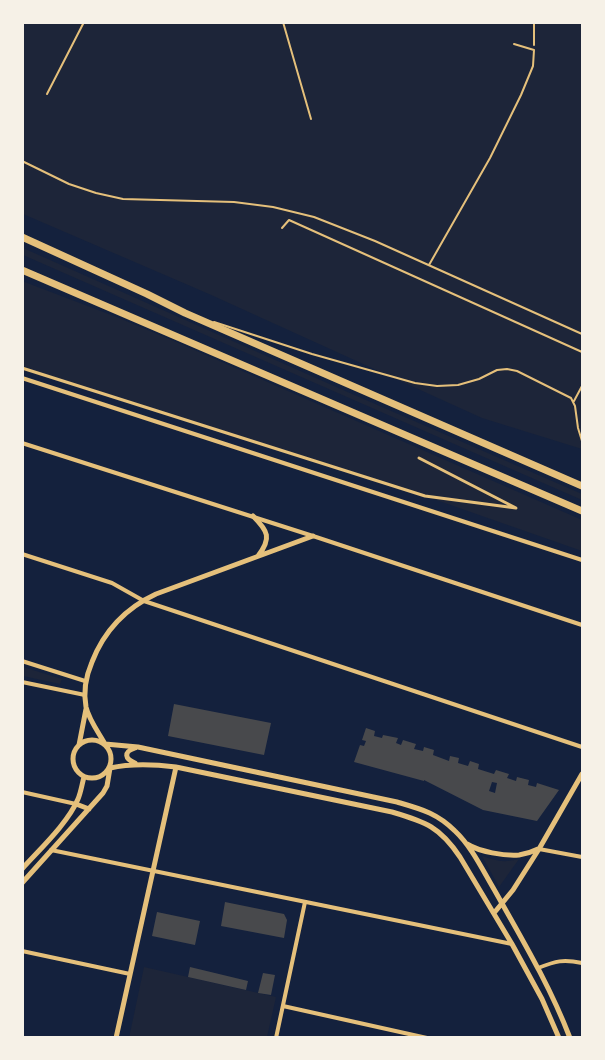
<!DOCTYPE html>
<html>
<head>
<meta charset="utf-8">
<style>
  body { margin:0 }
  #map { position:relative; width:605px; height:1060px; overflow:hidden; background:#14213d; font-family:"Exo 2",sans-serif }
  canvas { display:block }
  .frame { position:absolute; inset:0; border:24px solid #f6f1e7; pointer-events:none }
</style>
</head>
<body>
<div id="map">
<canvas width="605" height="1060"></canvas>
<div class="frame"></div>
</div>
<script>
const ctx = document.querySelector('canvas').getContext('2d');
ctx.lineJoin = 'round';
function fillPath(path, color) {
  ctx.fillStyle = color;
  ctx.fill(path, 'evenodd');
}
function strokePath(path, color, width, dash) {
  ctx.strokeStyle = color;
  ctx.lineWidth = width;
  ctx.lineCap = dash ? 'butt' : 'round';
  ctx.setLineDash(dash || []);
  ctx.stroke(path);
}
fillPath(new Path2D(`
  M22 23H582V449L482 418 209 294 23 214Z
  M23 248 343 390 582 494V500L23 255Z
  M22 281 119 318 174 341 582 520V551L425 496 105 394 23 371Z
  M23 667 62 679 60 684 23 676Z
  M482 856C498 861 502 863 519 859L499 887Z
  M144 967 276 997 267 1037 129 1038Z`), '#1d2539');
fillPath(new Path2D(`
  M174 704 271 723 264 755 168 736Z
  M366 728 375 731 374 736 382 738 383 735 398 738 396 743 401 745 403 740 416 744 414 749 423 751 424 747 434 750 433 755 449 761 450 756 459 758 458 763 468 766 470 761 479 764 478 769 494 774 496 770 509 774 507 778 516 781 517 777 529 780 528 785 536 787 537 783 559 790 537 821 483 810 424 780V781L354 762 360 745 364 746 366 741 362 740ZM492 782 497 783 495 793 489 791Z
  M225 902 284 914 287 920 284 938 221 926Z
  M157 912 200 921 195 945 152 936Z
  M190 967 248 981 246 990 188 977Z
  M263 973 275 975 271 995 258 993Z`), '#48494c');
strokePath(new Path2D(`
  M283 22 311 119
  M534 22V45
  M47 94 84 22`), '#e5c07b', 2);
strokePath(new Path2D(`
  M22 161 69 184 96 193 123 199 234 202 273 207 314 217 375 241 582 334
  M282 228 289 220 582 352
  M429 265 490 158 521 95 533 66 534 50 514 44
  M214 322 312 354 415 383 437 386 458 385 479 379 497 370 507 369 517 371 571 398 575 406 578 428 582 441
  M574 401 582 386`), '#e5c07b', 2);
strokePath(new Path2D(`
  M22 368 425 496 516 508 419 458`), '#e5c07b', 3);
strokePath(new Path2D(`
  M22 378 582 560
  M22 443 313 536 582 625
  M22 554 112 583 144 601 582 747
  M22 661 85 681
  M22 682 85 695
  M22 792 76 804
  M539 849 582 857
  M51 850 512 944
  M22 951 130 974
  M538 968C556 961 563 959 582 963
  M283 1006 427 1038
  M276 1038 305 902`), '#e5c07b', 4);
strokePath(new Path2D(`
  M253 516C268 531 272 538 258 556
  M313 536 156 594C126 608 104 631 92 662 86 676 83 691 86 707 89 720 99 733 105 744L138 747 397 802C421 809 437 813 455 831 472 847 483 871 495 891 522 939 550 986 570 1038
  M73 759a19 19 0 1 1 38 0a19 19 0 1 1-38 0Z
  M79 745 86 709
  M135 748C123 752 125 759 135 763
  M76 804 89 809
  M467 844C480 852 504 856 519 855 526 854 532 852 538 849
  M22 869C40 849 68 823 78 799 81 792 82 784 84 777
  M22 883 103 793 107 786 110 768C132 763 153 764 176 767L392 812C426 822 440 827 460 857L512 944 542 999 559 1038
  M494 913 513 890 539 849 582 774
  M116 1038 176 767`), '#e5c07b', 5);
strokePath(new Path2D(`
  M22 237 147 294 185 313 582 486
  M22 270 582 511`), '#e5c07b', 7);
</script>
</body>
</html>
